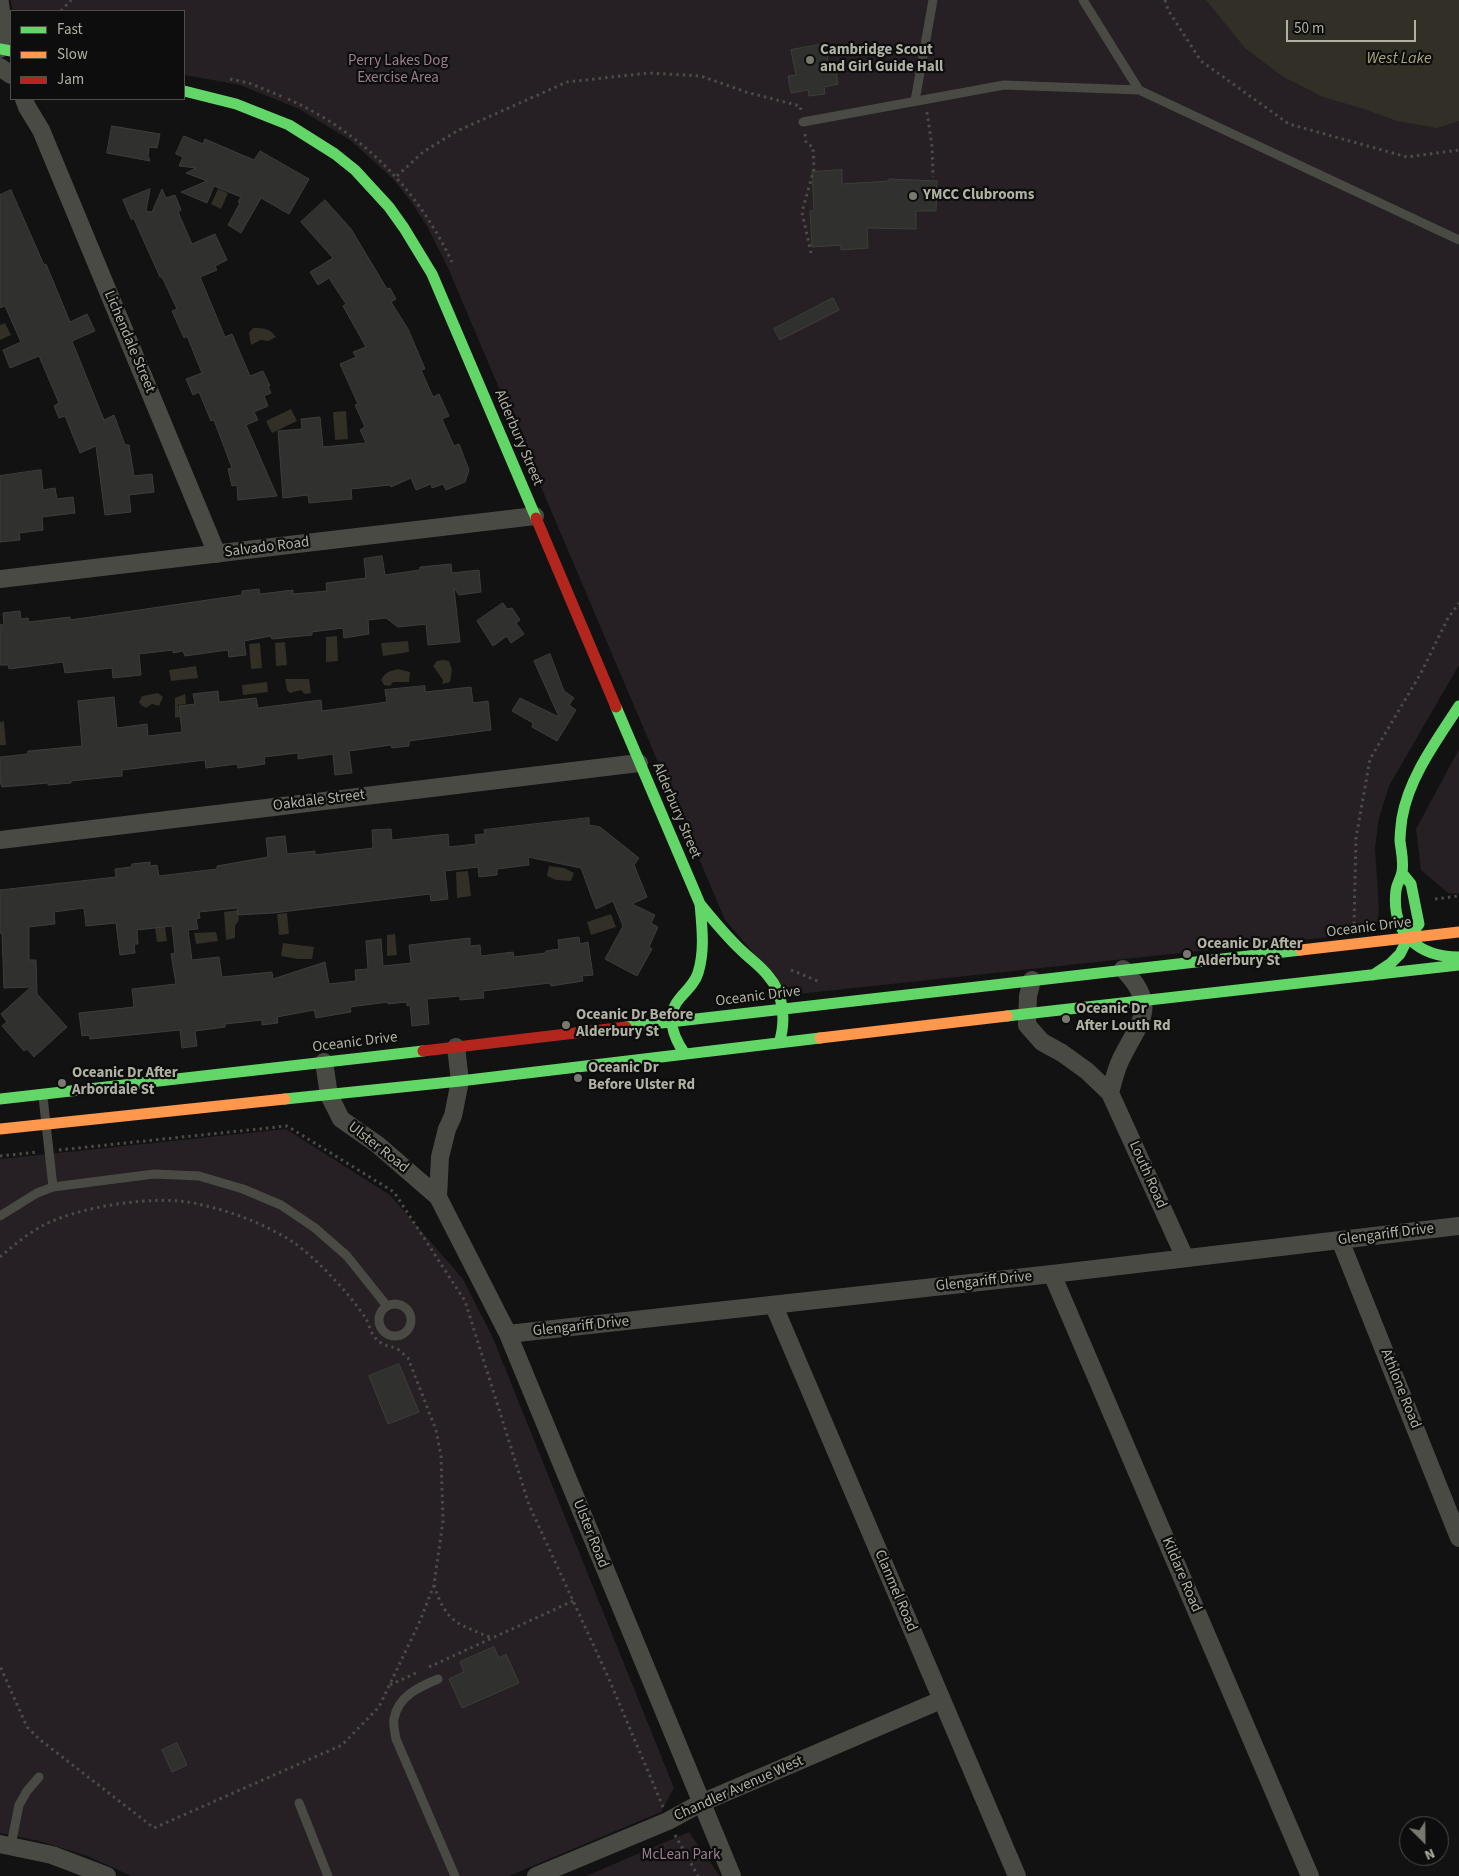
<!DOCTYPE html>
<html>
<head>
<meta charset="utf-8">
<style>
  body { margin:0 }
  #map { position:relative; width:1459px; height:1876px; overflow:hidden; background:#111211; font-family:"Source Sans 3",sans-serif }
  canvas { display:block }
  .legend { position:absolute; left:10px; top:10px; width:175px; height:90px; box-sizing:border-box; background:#0c0d0c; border:1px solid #4e4f48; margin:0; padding:6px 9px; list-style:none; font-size:15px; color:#b1b1a3 }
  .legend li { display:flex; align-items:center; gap:10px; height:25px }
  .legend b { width:25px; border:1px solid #4e4f48 }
  .north { position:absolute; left:1399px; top:1816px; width:50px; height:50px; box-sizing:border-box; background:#0c0d0c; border:1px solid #4e4f48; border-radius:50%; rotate:157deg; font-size:14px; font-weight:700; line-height:20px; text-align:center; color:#b1b1a3 }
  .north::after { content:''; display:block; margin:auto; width:18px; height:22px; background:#797970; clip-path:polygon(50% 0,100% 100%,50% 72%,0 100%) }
  .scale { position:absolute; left:1286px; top:20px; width:130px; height:22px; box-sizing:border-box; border:2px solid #b1b1a3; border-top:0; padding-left:6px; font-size:15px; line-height:18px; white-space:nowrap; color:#b1b1a3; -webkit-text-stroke:4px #0c0d0c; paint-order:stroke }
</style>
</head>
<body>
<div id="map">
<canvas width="1459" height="1876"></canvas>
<ul class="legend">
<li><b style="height:6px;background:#63d668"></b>Fast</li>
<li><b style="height:6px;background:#ff974d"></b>Slow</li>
<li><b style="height:6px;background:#b3261e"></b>Jam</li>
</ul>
<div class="north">N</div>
<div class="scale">50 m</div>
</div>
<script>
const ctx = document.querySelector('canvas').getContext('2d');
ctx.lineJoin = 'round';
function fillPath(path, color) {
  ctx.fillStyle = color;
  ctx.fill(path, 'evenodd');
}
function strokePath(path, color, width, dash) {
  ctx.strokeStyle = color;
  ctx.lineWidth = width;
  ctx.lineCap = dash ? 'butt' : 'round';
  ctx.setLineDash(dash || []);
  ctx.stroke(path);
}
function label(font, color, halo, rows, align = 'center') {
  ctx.font = font + ' "Source Sans 3",sans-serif';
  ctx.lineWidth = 4.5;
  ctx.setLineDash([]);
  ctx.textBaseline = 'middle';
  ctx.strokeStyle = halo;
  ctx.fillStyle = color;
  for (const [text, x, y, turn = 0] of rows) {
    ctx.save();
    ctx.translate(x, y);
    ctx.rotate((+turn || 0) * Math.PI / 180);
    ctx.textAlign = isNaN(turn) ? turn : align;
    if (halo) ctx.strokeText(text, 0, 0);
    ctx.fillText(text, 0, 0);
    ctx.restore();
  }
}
fillPath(new Path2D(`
  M10 0H1459V665L1389 786 1379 818 1375 848 1379 910 1377 932 789 995 725 920 448 268 428 228 412 203 393 179 350 140 299 109 240 85 184 75V11H13Z
  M1459 749V894L1448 893 1421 870 1416 829Z
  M286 1129 390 1195 463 1279 493 1338 674 1788 661 1812 509 1876H131L87 1856 39 1841 0 1833V1159Z
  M689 1832 720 1876H586Z`), '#261f23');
fillPath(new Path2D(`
  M1206 0H1459V121L1437 128 1397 121 1364 109 1323 97 1282 76 1245 48Z
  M218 189 228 193 221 209 211 204Z
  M5 323 11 335 0 340V325Z
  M253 328C263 328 270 328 276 337L268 341 261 340 251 345 249 333Z
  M291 409 297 421 272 433 266 421Z
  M346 411 348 439 335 440 333 412Z
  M337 636 338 661 326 662V637Z
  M408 641 409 652 383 656 381 643Z
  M285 642 287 665 276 666 275 643Z
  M260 643 262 668 251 669 249 644Z
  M443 660 449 661 452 670 450 682 442 684 443 680 433 666 437 661Z
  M196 666 198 678 171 681 169 670Z
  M398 669 410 672 409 682H393L390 686 384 685 381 680C385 672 390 671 398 669Z
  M285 679H309L311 693 305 694 301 690 290 693 287 690Z
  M267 682 268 692 243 695 242 685Z
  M158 693 163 697 159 706 152 704 146 708 141 705 139 702 142 696Z
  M185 694 186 704 178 705 180 717 175 718V698Z
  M4 721 6 745H0V722Z
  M549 866 564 868 574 873 571 881 556 880 547 876Z
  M468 871 471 896 457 898 456 872Z
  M238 910 239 920 235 926V938L226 940 224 912Z
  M287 913 289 934 279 935 277 914Z
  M611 914 616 927 591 935 587 922Z
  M164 920 167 941 157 942 154 921Z
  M216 932 218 941 196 944 194 933Z
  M395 934 397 955 387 956V935Z
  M283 943 314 947 312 959H298L281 956Z`), '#312f26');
const building = new Path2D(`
  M825 44 830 72 836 71 838 84 824 87 825 94 809 96 808 90 791 93 788 76 796 75 791 50Z
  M112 126 160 134 157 148 149 147 148 156 150 161 107 153Z
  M184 136 203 144 205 139 254 160 260 151 309 179 289 214 261 198 241 233 228 225 240 203 238 202 241 197 214 186 207 203 181 192 207 181 186 173 196 168 179 166 183 157 176 154Z
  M842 170V184L889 181V179L937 181 936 211H916V229L867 228 868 248 841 250V245L812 247 810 211H814L812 172Z
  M150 189 146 211 152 212 162 189 166 198 175 195 181 210 178 212 192 244 215 234 227 260 215 266 217 270 200 277 225 337 232 334 250 376 263 371 270 386H268L271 393 264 396 268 406 254 412 258 420 246 425 277 496 238 500 237 485 232 486 228 469 232 468 214 420 211 421 199 392 193 395 186 379 202 373 187 336 184 338 172 311 177 309 162 277H160L134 219H131L123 200Z
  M11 190 44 265 46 264 70 322 87 314 95 331 72 341 104 420 114 415 125 445H129L134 476 152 474 154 492 129 495 131 512 105 515 96 446 80 453 65 416 59 418 54 406 59 403 39 356 10 368 3 350 21 342 5 306 0 308V195Z
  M325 200 351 229 387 289 390 288 396 299 391 302 408 329 425 369 421 370 433 397 439 394 449 416 442 419 454 446 459 444 469 470 465 482 446 490 443 484 432 488 431 484 416 490 411 478 391 487 390 485 351 489 352 499 309 503 308 495 283 498 278 431 302 429 301 419 320 417 323 447 366 443 360 430 365 427 355 405 358 404 340 364 356 357 353 352 366 347 343 306 346 304 329 278 318 285 310 272 333 258 301 222Z
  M833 298 839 310 780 340 774 329Z
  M41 470 43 490 55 488 57 499 73 497 75 513 42 517 43 530 19 533 20 540 0 542V476Z
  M382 556 385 575 420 570V567L451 564 452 573 479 570 481 592 459 595 454 588 460 642 428 645 426 624 398 627 386 618 368 620 369 634 344 638 343 628 312 632V635L272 639 271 636 244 641 246 655 229 657 228 650 185 656 183 651 173 653V650L139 654 141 675 113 678 112 668 65 673 63 662 9 669 8 665H0V625L4 624 3 613 20 611 21 619 28 618 29 622 70 617V620L242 595V591L259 589 260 594 293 590V594L327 591 326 583 366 578 364 559Z
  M503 603 507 609 512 608 520 620 516 623 524 634 511 643 507 636 493 646 477 621Z
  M550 654 564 691 574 698 569 705 576 710 557 741 532 727 533 723 512 711 520 698 559 717 534 661Z
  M425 686V692L471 687 473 703 488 701 491 730 409 741V746L392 748 391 745 349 751 352 773 335 775 333 754 298 759V753L264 757 265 764 238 768 237 764 206 768 205 760 122 770V776L71 781V783L48 785V783L2 787 0 782V757L28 754V751L82 746 78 701 114 697 117 728 147 724 148 736 182 732 179 706 195 704 193 694 218 691 219 702 256 698 258 708 321 700 322 711 387 702 385 690Z
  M589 818V825L600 827 639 858 634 865 647 897 632 904 655 915 651 923 658 927 649 947 652 949 637 976 605 959 623 926 613 901 596 909 581 868 528 857 529 865 497 869V875L479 877 478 867 445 871 448 899 431 901 430 894 273 913 238 915 237 908 199 912 200 918 196 919 198 929 188 930 192 960 219 957 222 977 272 972 273 979 325 962 329 984 356 981 355 970 368 969 366 941 381 939 383 966 411 963 409 945 470 938V946L480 945 481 956 513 952 514 957 546 953V951L559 949 558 940 579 937 580 944 588 942 593 975 582 976 583 981 551 986 550 983 483 991 484 998 460 1000V996L427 999 429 1024 412 1026 410 1005 407 1006V1002L388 1004V1002L350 1007 351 1012 316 1018 314 1010 277 1017 278 1023 262 1025V1020L225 1024V1027L195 1031 197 1046 182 1048 180 1030 90 1039 89 1035 82 1036 79 1013 134 1007 132 989 176 984 171 954 175 953 172 926 137 930 138 944H134L135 953 120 955 116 923 86 926 84 908 54 912 55 924 29 927V960H36L37 994 67 1027 34 1057 27 1049 24 1051 2 1026 7 1022 1 1014 31 987 4 988 2 933H0V890L116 877 115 869 131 867 132 864 150 862V866L157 865 159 876 217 869V866L268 857 266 838 285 836 287 854 315 851V855L373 848 372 830 391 829 392 840 448 834 449 847 476 844 475 835 485 834 484 830Z
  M399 1364 419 1412 388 1424 369 1376Z
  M494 1647 499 1658 506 1654 519 1683 462 1708 449 1679 464 1672 460 1662Z
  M177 1743 187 1765 172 1772 162 1750Z`);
fillPath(building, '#30312f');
strokePath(building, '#3d3e3a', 1);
strokePath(new Path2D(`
  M1165 0 1168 10 1201 61 1289 124 1407 157 1459 150
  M61 11 71 0
  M230 79 249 83 283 97
  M288 99C362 132 418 190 452 262
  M927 112 932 146 933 177
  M805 134 806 143 813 147 814 169 802 212 811 253
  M397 176 423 152 457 131 567 82 648 73 701 76 746 92 800 106 801 111
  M1435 899 1459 896
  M1354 924 1356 838 1370 759 1421 673 1448 618 1459 603
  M791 970 820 982
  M59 1150 287 1126 394 1192 465 1301 529 1505 609 1679 663 1807
  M0 1156 38 1152
  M0 1257C13 1246 27 1234 42 1226 79 1206 158 1194 198 1204 231 1211 265 1224 293 1242 315 1257 352 1296 366 1319 369 1324 370 1331 374 1336 383 1348 388 1344 399 1350 402 1352 405 1356 408 1358L436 1430 441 1456 443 1521 434 1585 420 1621 379 1707 342 1745 154 1828 39 1739 27 1727 0 1666
  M434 1585C446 1623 458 1624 492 1638
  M429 1667 573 1601
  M390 1685 416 1673
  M675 1835 698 1876`), '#4b4b47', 3, [2.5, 4]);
strokePath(new Path2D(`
  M1083 0 1139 90
  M915 101 933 0
  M803 122 1004 85 1139 90 1459 240
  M43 1097 53 1187
  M0 1216 37 1193 53 1187 154 1174 199 1176 243 1189 281 1205 315 1228 347 1256 387 1306
  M379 1320a16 16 0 1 1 32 0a16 16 0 1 1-32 0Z
  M438 1679C419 1687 398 1696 394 1719 393 1725 395 1733 396 1739L455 1876
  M299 1803 328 1876
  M11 1845 19 1805 27 1791 39 1777`), '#4a4a45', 9);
strokePath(new Path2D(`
  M0 3 3 29 0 49
  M0 67 11 75
  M24 99 27 107 41 130 217 554
  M0 579 535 516
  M0 840 639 763
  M1032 980 1028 996 1027 1025 1042 1042 1062 1053 1087 1071 1110 1093 1185 1258
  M324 1062 329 1095 341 1119 378 1145 438 1197 508 1334 732 1876
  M1110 1093C1113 1082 1116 1069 1121 1059 1139 1022 1160 1007 1123 969
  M438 1197 440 1157 447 1129 453 1116 460 1081 456 1047
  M1340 1240 1459 1538
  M1052 1274 1310 1876
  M774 1306 1017 1876
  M508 1334 1052 1274 1459 1226
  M0 1844 52 1855 107 1876
  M536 1876 668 1821 701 1803 941 1700`), '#4a4a45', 18);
strokePath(new Path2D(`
  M0 49 11 51
  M184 91 236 104 289 125 335 154 355 170 389 207 404 228 432 274 536 518
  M1459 706C1437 740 1409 777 1402 818 1401 826 1400 833 1400 841 1401 851 1404 861 1402 872 1401 878 1397 883 1396 890 1391 933 1418 957 1459 957
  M616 707 700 904C702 927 705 951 698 973 695 983 687 990 680 998 665 1015 673 1037 685 1054
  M700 904C713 920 726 936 741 950 750 959 761 966 769 977 784 994 786 1022 779 1043
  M1373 975 1391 963 1400 954 1408 938 1419 924 1411 884 1402 873
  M1007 1016 1459 965
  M626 1027 1301 950
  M0 1099 423 1051
  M285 1099 460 1081 820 1038`), '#63d668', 11);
strokePath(new Path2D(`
  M1301 950 1459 932
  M820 1038 1007 1016
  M0 1129 285 1099`), '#ff974d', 11);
strokePath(new Path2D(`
  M536 518 616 707
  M423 1051 626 1027`), '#b3261e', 11);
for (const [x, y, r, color] of [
  [810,60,5,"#797970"],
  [913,196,5,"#797970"],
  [1187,954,5,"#797970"],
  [1066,1019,5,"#797970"],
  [566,1025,5,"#797970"],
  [578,1078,5,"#797970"],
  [62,1083,5,"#797970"]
]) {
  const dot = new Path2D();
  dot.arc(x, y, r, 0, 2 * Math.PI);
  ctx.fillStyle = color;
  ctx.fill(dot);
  strokePath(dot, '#0c0d0c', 2);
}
label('bold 15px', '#b1b1a3', '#0c0d0c', [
  ["Cambridge Scout",820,51],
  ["and Girl Guide Hall",820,68],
  ["YMCC Clubrooms",923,196],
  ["Oceanic Dr After",1197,945],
  ["Alderbury St",1197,962],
  ["Oceanic Dr",1076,1010],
  ["After Louth Rd",1076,1027],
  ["Oceanic Dr Before",576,1016],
  ["Alderbury St",576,1033],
  ["Oceanic Dr",588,1069],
  ["Before Ulster Rd",588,1086],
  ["Oceanic Dr After",72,1074],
  ["Arbordale St",72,1091]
], 'left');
label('15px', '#9b7c8e', '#0c0d0c', [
  ["Perry Lakes Dog",398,62],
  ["Exercise Area",398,79],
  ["McLean Park",681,1856]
]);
label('15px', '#b1b1a3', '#0c0d0c', [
  ["Lichendale Street",129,342,67],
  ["Alderbury Street",518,438,67],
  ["Salvado Road",267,548,-7],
  ["Oakdale Street",319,801,-7],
  ["Alderbury Street",676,811,67],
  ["Oceanic Drive",1369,928,-7],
  ["Oceanic Drive",758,997,-7],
  ["Oceanic Drive",355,1043,-7],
  ["Ulster Road",378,1148,38],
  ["Louth Road",1147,1175,66],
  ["Glengariff Drive",1386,1235,-7],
  ["Glengariff Drive",984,1282,-6],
  ["Glengariff Drive",581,1327,-6],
  ["Athlone Road",1400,1389,68],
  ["Ulster Road",590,1534,68],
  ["Kildare Road",1181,1575,67],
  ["Clanmel Road",895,1591,67],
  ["Chandler Avenue West",739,1789,-24]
]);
label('italic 16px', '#aaa27c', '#0c0d0c', [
  ["West Lake",1399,59]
]);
</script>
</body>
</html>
